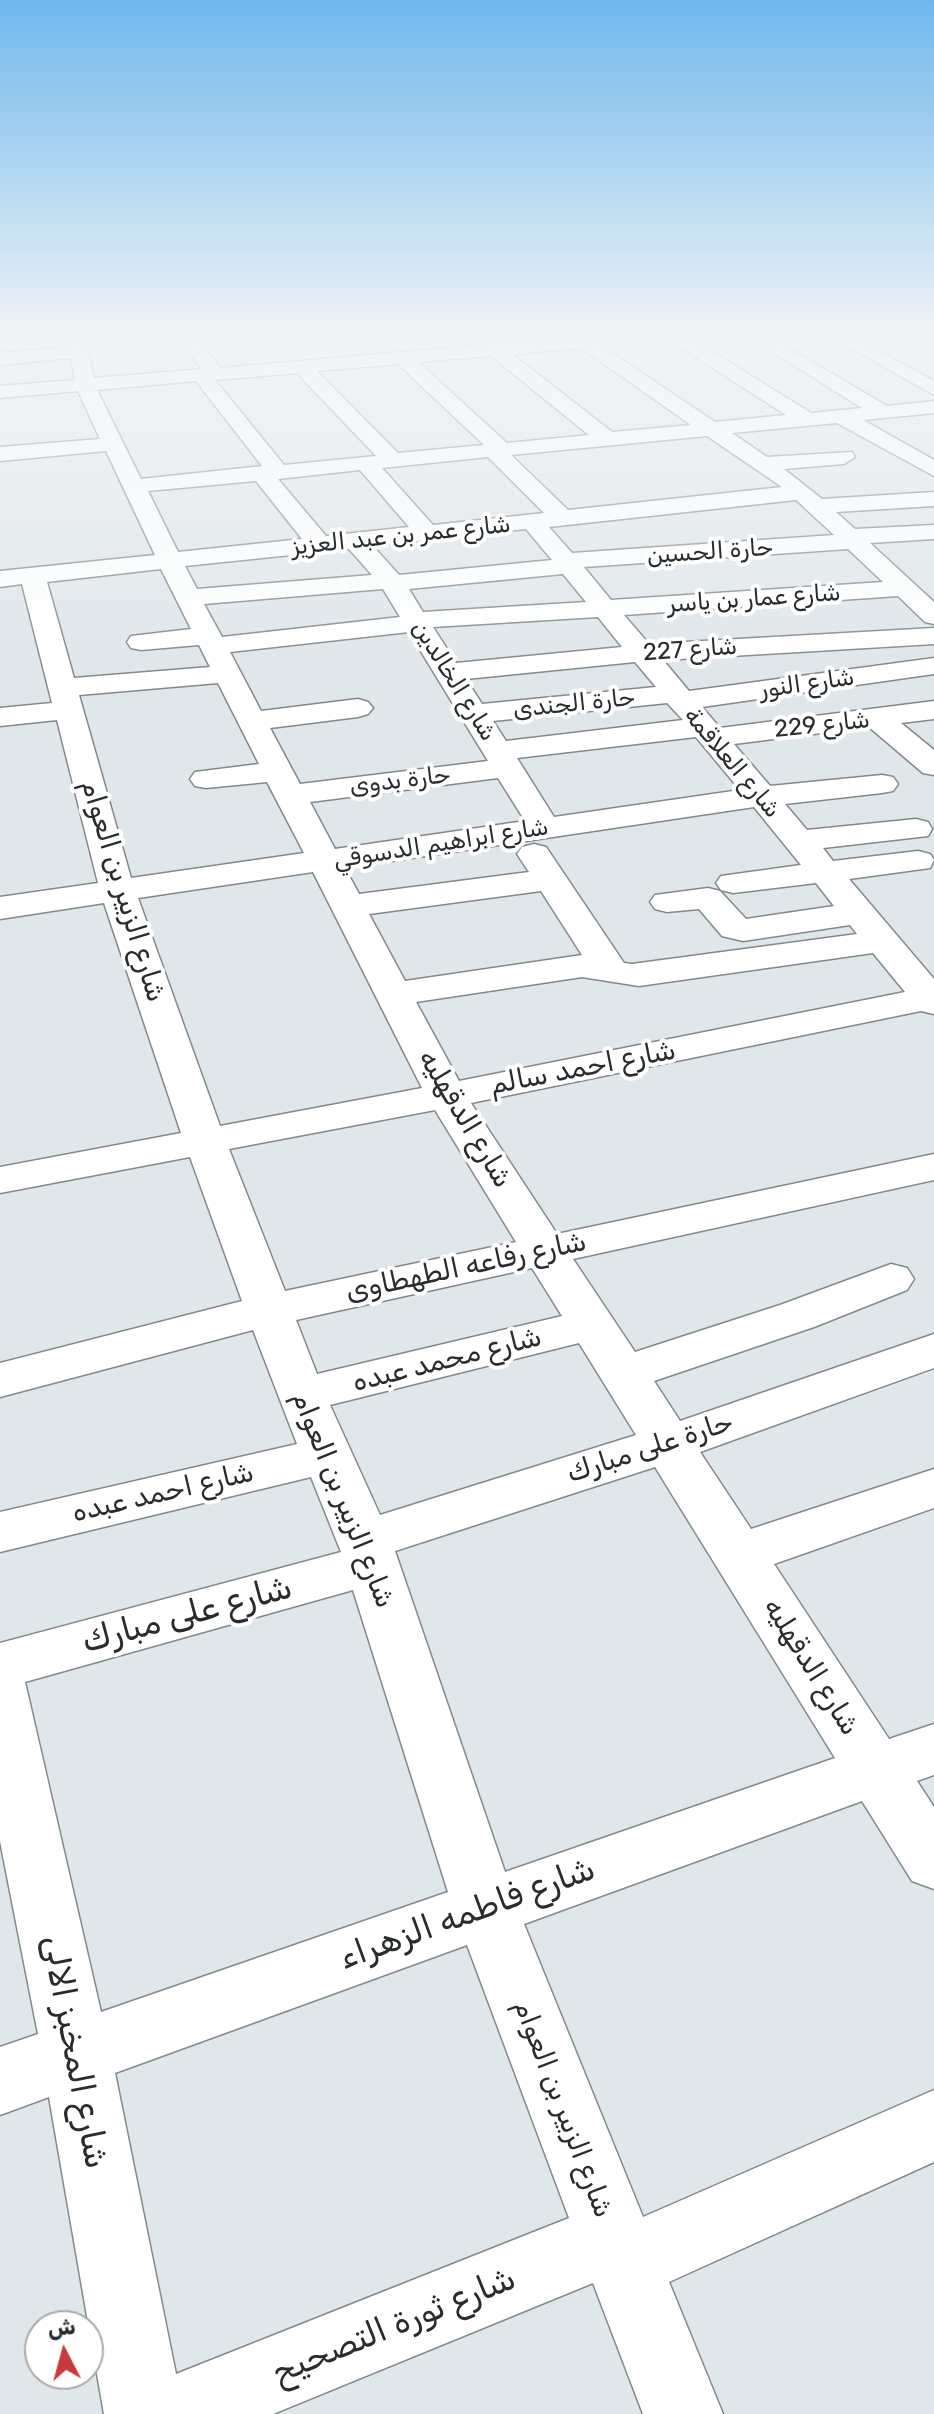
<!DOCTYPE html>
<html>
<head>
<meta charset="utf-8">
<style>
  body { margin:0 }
  #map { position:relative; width:934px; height:2414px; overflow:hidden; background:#e0e7eb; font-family:Rubik,Cairo,sans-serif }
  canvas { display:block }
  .north { position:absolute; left:24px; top:2310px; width:80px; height:80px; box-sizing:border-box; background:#fff; border:2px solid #a9abab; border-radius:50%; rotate:354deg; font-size:22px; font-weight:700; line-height:32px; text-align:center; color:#292c2d }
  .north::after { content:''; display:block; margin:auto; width:28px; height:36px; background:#c8393e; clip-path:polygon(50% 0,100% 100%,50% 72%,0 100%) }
</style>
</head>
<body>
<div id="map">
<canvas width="934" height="2414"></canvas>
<div class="north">ش</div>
</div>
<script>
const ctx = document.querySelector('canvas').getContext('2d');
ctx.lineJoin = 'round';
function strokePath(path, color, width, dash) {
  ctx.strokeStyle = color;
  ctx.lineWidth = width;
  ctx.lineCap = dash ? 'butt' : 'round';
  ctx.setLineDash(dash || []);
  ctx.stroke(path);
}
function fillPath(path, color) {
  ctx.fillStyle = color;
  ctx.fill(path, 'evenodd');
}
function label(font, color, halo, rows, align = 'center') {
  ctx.font = font + ' Rubik,Cairo,sans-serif';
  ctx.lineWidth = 8;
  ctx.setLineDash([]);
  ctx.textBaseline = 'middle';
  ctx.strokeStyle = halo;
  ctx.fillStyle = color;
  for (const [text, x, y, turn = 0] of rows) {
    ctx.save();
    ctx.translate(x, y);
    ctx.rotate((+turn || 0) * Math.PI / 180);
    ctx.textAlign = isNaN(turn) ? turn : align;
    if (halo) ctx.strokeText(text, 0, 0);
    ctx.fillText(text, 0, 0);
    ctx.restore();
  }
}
const minor = new Path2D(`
  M67 336H85L94 378 202 369 176 336H194L221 368 584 336H687L811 413 862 408 747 336H768L887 406 934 401V413L863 420 934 460V476L837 423 732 433 767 457 852 452 855 457 844 464 784 469 822 499 934 492V506L836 512 855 529 934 525V539L870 543 934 602V624L925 622 898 596 624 615 649 644 934 628V644L663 660 689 691 934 658V674L702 707 720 728 934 701V719L901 723 934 750V775L923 773 869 727 734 744 770 786 882 775 893 777 898 784 893 791 882 793 785 804 807 830 916 819 928 822 932 829 928 836 823 848 833 861 918 851 930 854 934 860 930 868 849 879 934 979V1014L921 1011 471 1103 557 1234 934 1154V1180L573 1259 635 1352 780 1305 891 1264 907 1268 914 1279 907 1290 814 1327 654 1381 680 1421 934 1334V1368L700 1452 751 1529 934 1469V1508L774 1564 889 1739 934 1724V1775L917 1781 934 1807V1889L912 1881 862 1801 524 1924 643 2217 934 2090V2162L669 2282 723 2414H643L593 2283 273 2414H104L49 2097 0 2115V2047L38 2034 0 1841V1643L341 1552 311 1477 0 1552V1512L297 1444 253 1330 0 1397V1363L242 1301 190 1157 0 1193V1167L181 1133 104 903 0 919V897L98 883 57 720 0 726V708L52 703 22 584 0 587V571L155 555 106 451 0 461V447L100 439 78 391 0 398V386L75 380 71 358 0 365V353L69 347ZM669 340 786 415 715 422 603 347ZM581 348 691 425 612 432 512 354ZM491 356 589 435 507 443 418 362ZM398 364 484 445 398 453 317 371ZM297 373 376 456 284 465 215 380ZM196 381 262 466 141 479 97 390ZM707 436 782 487 568 510 511 455ZM488 457 544 513 433 525 382 468ZM360 470 409 527 326 536 278 479ZM256 481 302 539 178 552 148 491ZM796 500 834 535 572 553 549 527ZM526 529 552 560 399 575 373 546ZM349 549 372 575 197 589 185 566ZM848 549 883 582 611 600 584 567ZM161 569 191 629 131 636 127 642 131 648 141 650 199 645 210 667 74 678 47 582ZM563 574 586 602 423 612 409 589ZM383 589 400 617 222 637 204 604ZM598 617 622 647 456 663 433 627ZM409 632 488 761 300 784 270 728 358 717 368 714 373 708 368 702 358 699 261 711 230 652ZM635 662 656 687 482 704 466 679ZM218 683 259 764 195 772 190 779 195 786 206 788 267 782 304 853 131 878 79 695ZM667 703 683 720 506 741 493 721ZM696 737 740 790 554 817 517 758ZM498 778 525 821 335 849 310 802ZM754 807 801 865 721 876 716 883 721 890 733 893 816 883 834 906 746 919 720 891 708 888 655 895 650 902 655 909 667 912 699 909 722 936 743 941 850 925 857 934 632 964 624 963 546 847 534 844 522 847 517 854 529 872 359 894 345 868ZM313 872 422 1088 220 1126 138 898ZM541 891 582 955 405 981 369 914ZM873 953 905 992 459 1081 416 1002 582 977 639 986ZM435 1110 516 1242 285 1291 229 1149ZM532 1268 562 1316 317 1374 296 1320ZM579 1343 636 1435 380 1515 330 1405ZM655 1467 835 1758 505 1872 395 1551ZM353 1590 448 1892 101 2012 25 1682ZM467 1945 569 2218 176 2374 115 2073Z
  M830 336H852L934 381V395Z`);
strokePath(minor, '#82898d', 3);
fillPath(minor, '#fff');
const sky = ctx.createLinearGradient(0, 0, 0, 674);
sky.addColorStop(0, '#70b8ec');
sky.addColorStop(0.5, '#f1f4f6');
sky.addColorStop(1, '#f1f4f600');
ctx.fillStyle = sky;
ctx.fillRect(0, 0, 934, 674);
label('24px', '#292c2d', '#fff', [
  ["شارع عمر بن عبد العزيز",401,536,-6],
  ["حارة الحسين",710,552,-4],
  ["شارع عمار بن ياسر",754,599,-4],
  ["شارع 227",690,650,-4],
  ["شارع الخالدين",454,681,58],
  ["شارع النور",807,684,-8],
  ["حارة الجندى",574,704,-6],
  ["شارع 229",822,725,-6],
  ["شارع العلاقمة",732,763,50],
  ["حارة بدوى",400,781,-7],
  ["شارع ابراهيم الدسوقي",441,844,-9]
]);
label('28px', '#292c2d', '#fff', [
  ["شارع الزبير بن العوام",123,891,73],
  ["شارع احمد سالم",583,1068,-11],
  ["شارع الدقهليه",465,1119,59],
  ["شارع رفاعه الطهطاوى",466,1267,-12],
  ["شارع محمد عبده",447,1360,-14],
  ["حارة على مبارك",650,1448,-18],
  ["شارع احمد عبده",163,1493,-13],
  ["شارع الزبير بن العوام",343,1500,68],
  ["شارع الدقهليه",811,1667,58],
  ["شارع الزبير بن العوام",563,2109,69]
]);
label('34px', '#292c2d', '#fff', [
  ["شارع على مبارك",187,1615,-15],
  ["شارع فاطمه الزهراء",467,1914,-20],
  ["شارع المخبز الالى",74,2052,79],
  ["شارع ثورة التصحيح",394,2326,-22]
]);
</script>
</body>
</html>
